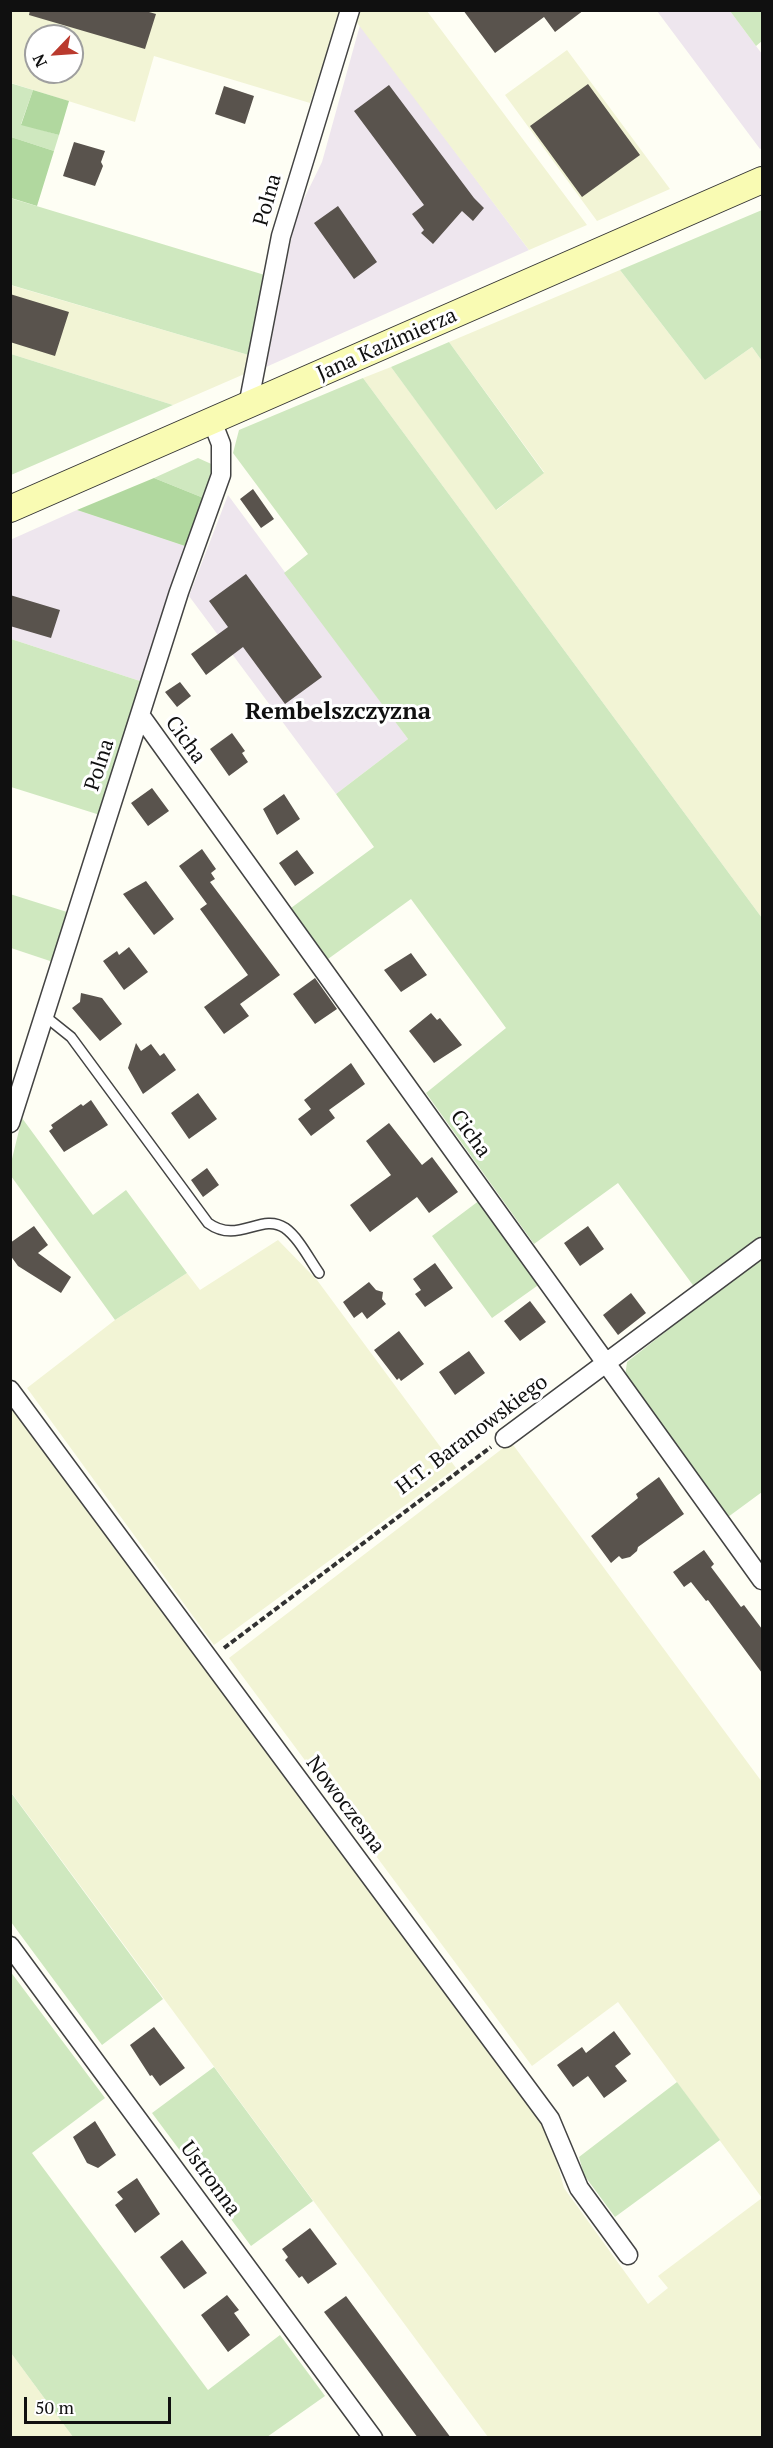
<!DOCTYPE html>
<html>
<head>
<meta charset="utf-8">
<style>
  body { margin:0 }
  #map { position:relative; width:773px; height:2448px; overflow:hidden; background:#fefef4; font-family:"PT Serif",serif }
  canvas { display:block }
  .frame { position:absolute; inset:0; border:12px solid #101010; pointer-events:none }
  .north { position:absolute; left:24px; top:24px; width:60px; height:60px; box-sizing:border-box; background:#fff; border:2px solid #9f9f9f; border-radius:50%; rotate:245deg; font-size:16px; font-weight:700; line-height:24px; text-align:center; color:#101010 }
  .north::after { content:''; display:block; margin:auto; width:21px; height:27px; background:#ba3a2e; clip-path:polygon(50% 0,100% 100%,50% 72%,0 100%) }
  .scale { position:absolute; left:24px; top:2397px; width:147px; height:27px; box-sizing:border-box; border:3px solid #101010; border-top:0; padding-left:8px; font-size:18px; line-height:21px; white-space:nowrap; color:#101010; -webkit-text-stroke:4px #fff; paint-order:stroke }
</style>
</head>
<body>
<div id="map">
<canvas width="773" height="2448"></canvas>
<div class="frame"></div>
<div class="north">N</div>
<div class="scale">50 m</div>
</div>
<script>
const ctx = document.querySelector('canvas').getContext('2d');
ctx.lineJoin = 'round';
function fillPath(path, color) {
  ctx.fillStyle = color;
  ctx.fill(path, 'evenodd');
}
function strokePath(path, color, width, dash) {
  ctx.strokeStyle = color;
  ctx.lineWidth = width;
  ctx.lineCap = dash ? 'butt' : 'round';
  ctx.setLineDash(dash || []);
  ctx.stroke(path);
}
function label(font, color, halo, rows, align = 'center') {
  ctx.font = font + ' "PT Serif",serif';
  ctx.lineWidth = 6;
  ctx.setLineDash([]);
  ctx.textBaseline = 'middle';
  ctx.strokeStyle = halo;
  ctx.fillStyle = color;
  for (const [text, x, y, turn = 0] of rows) {
    ctx.save();
    ctx.translate(x, y);
    ctx.rotate((+turn || 0) * Math.PI / 180);
    ctx.textAlign = isNaN(turn) ? turn : align;
    if (halo) ctx.strokeText(text, 0, 0);
    ctx.fillText(text, 0, 0);
    ctx.restore();
  }
}
fillPath(new Path2D(`
  M657 11H730L762 54V148L760 149Z
  M360 25 529 250 266 367 296 215 322 162Z
  M228 495 408 739 336 794 189 596Z
  M77 510 188 547 143 682 11 639 10 540Z`), '#eee6ee');
fillPath(new Path2D(`
  M11 11H341L310 103 154 56 135 122 11 83ZM36 36H72V72H36Z
  M358 11H427L587 225 529 250 355 20Z
  M567 50 670 189 597 221 505 95Z
  M620 270 705 380 752 347 762 361V918L363 378 391 367 497 510 544 472 449 342Z
  M10 285 252 356 249 372 173 405 11 354Z
  M278 1240 317 1280 456 1468 214 1645 27 1388 115 1320 187 1273 200 1290Z
  M10 1406 546 2121 564 2188 648 2304 668 2288 658 2276 762 2198 618 2002 532 2066 229 1658 511 1442 762 1782V2437H488L11 1792Z
  M11 2353 73 2437H11Z`), '#f2f4d5');
fillPath(new Path2D(`
  M730 11H762V41L756 46Z
  M10 83 33 90 21 124 59 135 54 151 11 137Z
  M10 198 268 276 252 356 11 285Z
  M762 210V361L752 347 705 380 620 270Z
  M449 342 544 473 496 510 391 367Z
  M11 354 173 405 11 475Z
  M363 378 762 918V1239L695 1288 618 1183 534 1244 426 1093 506 1028 411 899 328 959 291 908 374 847 336 794 408 739 284 573 308 554 233 453 239 430Z
  M198 458 218 467 206 499 154 478Z
  M11 639 143 682 100 815 11 787Z
  M10 894 67 912 53 962 11 948Z
  M22 1118 93 1215 126 1190 187 1273 115 1320 11 1176V1163Z
  M480 1200 544 1281 492 1318 432 1236Z
  M762 1256V1492L728 1517 625 1377 627 1362Z
  M12 1794 163 1999 102 2045 11 1922Z
  M10 1971 105 2098 32 2153 208 2390 280 2335 325 2396 267 2437H73L11 2353Z
  M214 2067 313 2201 251 2246 152 2113Z
  M677 2082 720 2140 615 2217 584 2175 579 2157Z`), '#cfe8bf');
fillPath(new Path2D(`
  M33 90 69 101 59 135 21 125Z
  M11 137 54 151 37 206 11 198Z
  M154 478 206 499 188 547 77 510Z`), '#b1d89f');
fillPath(new Path2D(`
  M30 10H142L156 14 145 49 29 15Z
  M463 10H584L555 32 544 17 495 53Z
  M588 84 640 155 582 197 530 126Z
  M389 85 474 198 484 208 473 221 462 211 433 244 421 233 424 230 412 214 424 205 354 111Z
  M224 86 254 96 245 124 215 114Z
  M74 142 105 151 101 162 103 166 95 186 63 176Z
  M338 206 377 262 354 279 314 223Z
  M10 294 69 312 55 356 10 342Z
  M253 489 274 519 261 528 240 499Z
  M246 574 322 677 285 704 243 647 206 675 191 654 228 627 209 601Z
  M10 595 60 610 51 638 10 626Z
  M180 682 191 696 177 707 165 692Z
  M232 733 245 751 242 753 248 762 229 776 210 749Z
  M152 788 169 811 148 826 131 803Z
  M284 794 300 819 277 835 263 809Z
  M202 849 216 869 211 873 215 879 210 882 280 975 240 1004 249 1016 224 1034 204 1007 248 975 200 909 207 904 179 866Z
  M297 850 314 873 295 886 279 863Z
  M146 881 174 919 154 935 123 894Z
  M129 947 148 972 124 990 103 961 117 951 119 955Z
  M411 953 427 975 401 992 384 970Z
  M315 978 337 1009 315 1024 293 994Z
  M81 993 102 998 122 1024 100 1041 72 1008 80 1002Z
  M431 1013 437 1020 440 1018 462 1045 434 1063 409 1031Z
  M136 1043 141 1051 151 1044 160 1056 164 1053 176 1070 143 1094 128 1068Z
  M351 1063 365 1084 329 1110 335 1118 311 1136 298 1119 311 1109 304 1100Z
  M198 1093 217 1119 189 1139 171 1113Z
  M91 1100 108 1125 64 1152 49 1131 53 1128 51 1125 81 1104 83 1106Z
  M389 1123 422 1165 432 1157 458 1192 429 1213 417 1197 370 1232 350 1205 391 1175 366 1141Z
  M207 1168 219 1185 203 1197 191 1180Z
  M34 1226 48 1245 38 1253 71 1277 61 1293 18 1266 10 1255V1243Z
  M588 1226 604 1249 580 1266 564 1243Z
  M435 1263 453 1288 425 1307 415 1294 421 1290 413 1279Z
  M369 1282 376 1290 383 1292 382 1299 386 1304 367 1319 362 1312 354 1318 343 1302Z
  M631 1293 646 1313 618 1335 603 1315Z
  M530 1301 546 1322 520 1341 504 1321Z
  M399 1331 424 1364 401 1381 399 1378 397 1380 374 1350Z
  M469 1351 485 1373 455 1395 439 1372Z
  M659 1477 684 1514 638 1547 637 1551 630 1557 622 1559 619 1556 611 1563 591 1536 638 1498 636 1494Z
  M704 1550 714 1564 711 1567 741 1607 744 1605 762 1629V1673L708 1600 706 1601 691 1582 684 1587 673 1572Z
  M154 2027 185 2068 160 2086 152 2075 150 2076 130 2045Z
  M614 2031 631 2054 615 2066 627 2081 604 2098 588 2076 573 2087 557 2065 582 2047 586 2053Z
  M95 2121 116 2155 98 2168 87 2163 73 2137Z
  M137 2178 160 2214 135 2233 115 2205 123 2199 117 2192Z
  M310 2228 337 2264 308 2284 302 2276 299 2278 285 2260 288 2257 282 2249Z
  M182 2240 207 2273 184 2289 160 2257Z
  M227 2295 239 2310 234 2313 250 2335 228 2352 201 2315Z
  M346 2296 431 2411 451 2438H418L360 2360 324 2312Z`), '#59534d');
const lane = new Path2D(`
  M46 1017 71 1037 208 1223C238 1245 261 1212 285 1228 299 1238 309 1259 319 1273`);
const street = new Path2D(`
  M248 406 281 236 350 10
  M140 715 762 1580
  M10 1123 179 592 221 475V444L212 421
  M10 1390 550 2119 579 2188 628 2255
  M505 1438 762 1247
  M10 1946 373 2438`);
const secondary = new Path2D(`
  M10 509 762 180`);
strokePath(lane, '#434343', 12);
strokePath(street, '#434343', 21);
strokePath(secondary, '#323232', 28);
strokePath(new Path2D(`
  M224 1648 491 1447`), '#323232', 4, [6, 3]);
strokePath(lane, '#fff', 9);
strokePath(street, '#fff', 18);
strokePath(secondary, '#f9fbb3', 26);
label('21px', '#101010', '#fff', [
  ["Polna",268,200,-74],
  ["Jana Kazimierza",387,345,-24],
  ["Cicha",185,740,54],
  ["Polna",100,765,-72],
  ["Cicha",470,1134,54],
  ["H.T. Baranowskiego",472,1435,-37],
  ["Nowoczesna",345,1805,53],
  ["Ustronna",210,2179,54]
]);
label('bold 24px', '#101010', '#fff', [
  ["Rembelszczyzna",338,712]
]);
</script>
</body>
</html>
